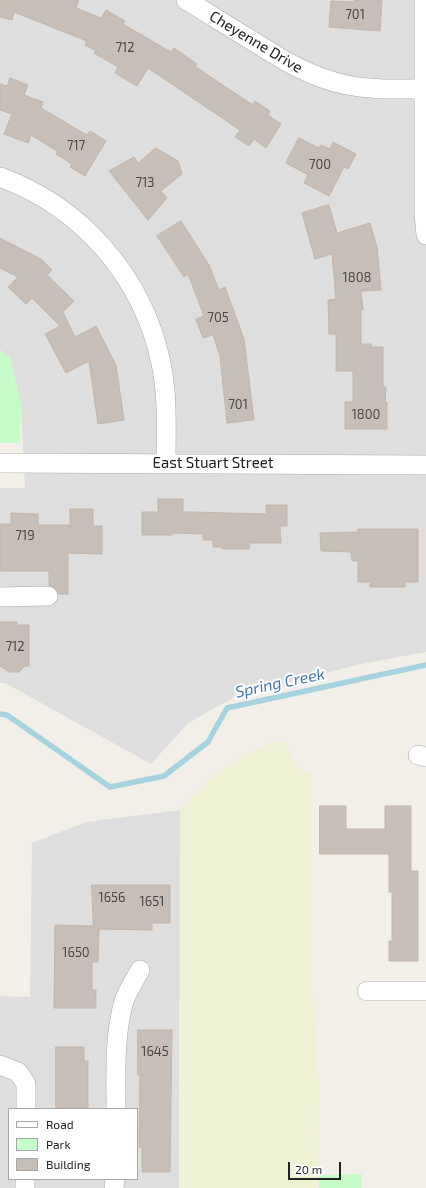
<!DOCTYPE html>
<html>
<head>
<meta charset="utf-8">
<style>
  body { margin:0 }
  #map { position:relative; width:426px; height:1188px; overflow:hidden; background:#f2efe8; font-family:"Exo 2",sans-serif }
  canvas { display:block }
  .legend { position:absolute; left:8px; top:1108px; width:130px; height:72px; box-sizing:border-box; background:#fff; border:1px solid #a6a6a6; margin:0; padding:5px 7px; list-style:none; font-size:12px; color:#212121 }
  .legend li { display:flex; align-items:center; gap:8px; height:20px }
  .legend b { width:20px; border:1px solid #a6a6a6 }
  .scale { position:absolute; left:288px; top:1162px; width:53px; height:18px; box-sizing:border-box; border:2px solid #212121; border-top:0; padding-left:5px; font-size:12px; line-height:14px; white-space:nowrap; color:#212121; -webkit-text-stroke:3px #fff; paint-order:stroke }
</style>
</head>
<body>
<div id="map">
<canvas width="426" height="1188"></canvas>
<ul class="legend">
<li><b style="height:5px;background:#fff"></b>Road</li>
<li><b style="height:11px;background:#c5fcca"></b>Park</li>
<li><b style="height:11px;background:#c7beb7"></b>Building</li>
</ul>
<div class="scale">20 m</div>
</div>
<script>
const ctx = document.querySelector('canvas').getContext('2d');
ctx.lineJoin = 'round';
function fillPath(path, color) {
  ctx.fillStyle = color;
  ctx.fill(path, 'evenodd');
}
function strokePath(path, color, width, dash) {
  ctx.strokeStyle = color;
  ctx.lineWidth = width;
  ctx.lineCap = dash ? 'butt' : 'round';
  ctx.setLineDash(dash || []);
  ctx.stroke(path);
}
function label(font, color, halo, rows, align = 'center') {
  ctx.font = font + ' "Exo 2",sans-serif';
  ctx.lineWidth = 4;
  ctx.setLineDash([]);
  ctx.textBaseline = 'middle';
  ctx.strokeStyle = halo;
  ctx.fillStyle = color;
  for (const [text, x, y, turn = 0] of rows) {
    ctx.save();
    ctx.translate(x, y);
    ctx.rotate((+turn || 0) * Math.PI / 180);
    ctx.textAlign = isNaN(turn) ? turn : align;
    if (halo) ctx.strokeText(text, 0, 0);
    ctx.fillText(text, 0, 0);
    ctx.restore();
  }
}
fillPath(new Path2D(`
  M0 0H426V652L361 664 238 695 188 723 151 764 5 683H0V488H25L21 405 10 358 0 350Z
  M180 810 179 1188H0V996L30 997 32 843 86 822ZM9 1109H137V1179H9Z`), '#dfdede');
fillPath(new Path2D(`
  M271 742H284L302 774 312 772 311 982 319 1086 318 1188H179L180 810 222 769Z`), '#eef1d3');
fillPath(new Path2D(`
  M0 350 10 358 21 405 20 443H0Z
  M362 1174V1188H319V1175Z`), '#c5fcca');
strokePath(new Path2D(`
  M0 714 7 715 110 787 164 776 208 742 227 708 426 665`), '#a7d3e0', 5.5);
const building = new Path2D(`
  M0 0H79L76 8 101 18 106 10 125 21 123 24 171 52 174 48 197 64 195 66 209 76 253 105 255 101 270 111 268 115 281 124 266 148 254 139 249 146 235 137 240 130 148 68 137 86 115 73 118 67 94 53 96 51 85 45 87 41 14 12 12 20 0 17Z
  M354 0H382L380 31 329 27 331 1 354 2Z
  M10 78 28 85 24 95 43 102 41 108 87 135 90 131 106 141 85 176 70 167 72 164 56 154 57 151 31 135 28 143 4 134 12 114 0 110V84L7 86Z
  M299 138 319 148 321 145 330 149 333 142 356 154 348 169 344 167 329 196 304 183 308 175 286 163Z
  M156 148 178 161 182 174 161 191 167 198 148 220 109 171 134 157 138 163Z
  M329 205 337 233 370 223 377 247 381 290 361 291 363 310H361V344H371V347H383V387H386L385 402H387V429H345V402H353V371H336V334H329L328 300 336 299 332 254 315 259 302 213Z
  M181 221 209 265 219 290 225 287 244 339 254 420 227 423 220 356 213 335 203 338 196 319 204 316 188 274 184 277 157 236Z
  M0 238 41 259 52 270 47 275 74 301 63 312 75 337 96 326 116 365 124 420 98 424 89 361 66 373 45 334 60 326 32 298 26 304 8 287 18 277 0 268Z
  M158 499H183V512H193L266 514V505H287V526H280L281 543H250L249 549H222V547H213V540H203V534L172 533V535H142V512H158Z
  M70 509H93V526H102V554L68 553V594H59L57 590 54 587 49 585V571H0V524H11V513L38 514V525H70Z
  M358 529H418V582H405V587H370V582H358V561H352L351 552 321 551 320 533 358 532Z
  M0 622H17V625H29V666H25L19 672H9L0 666Z
  M320 806H346V829H385V806H411V871H418V961H389V941H392V892H389V854H320Z
  M92 885H170V923H152V930L99 929 98 962H92V990H96V1008H54L55 925 93 926Z
  M138 1030H172L170 1172H142V1147H139L140 1075H138Z
  M56 1047H84V1061H88V1109H56Z`);
fillPath(building, '#c7beb7');
strokePath(building, '#c4b6a9', 1);
const street = new Path2D(`
  M186 0C208 13 229 27 251 40 281 59 311 78 347 85 372 90 398 89 423 89
  M424 0V213L426 235
  M0 177C82 207 143 277 161 363 168 396 166 430 166 463
  M0 463 426 465
  M0 597 48 596
  M418 755 426 757
  M367 991H426
  M0 1065 18 1072 26 1084V1109
  M116 1109C116 1073 114 1036 124 1001 128 990 135 980 140 970
  M25 1188V1179
  M114 1188 115 1179`);
strokePath(street, '#a8a8a8', 20);
strokePath(street, '#fff', 19);
label('13px', '#4a4846', null, [
  ["701",355,15],
  ["712",125,48],
  ["717",76,146],
  ["700",320,165],
  ["713",145,183],
  ["1808",357,278],
  ["705",218,318],
  ["701",238,405],
  ["1800",366,415],
  ["719",25,536],
  ["712",15,647],
  ["1656",112,898],
  ["1651",152,902],
  ["1650",76,953],
  ["1645",155,1052]
]);
label('15px', '#212121', '#fff', [
  ["Cheyenne Drive",256,42,31],
  ["East Stuart Street",213,463]
]);
label('italic 16px', '#4679ae', '#fff', [
  ["Spring Creek",280,683,-12]
]);
</script>
</body>
</html>
